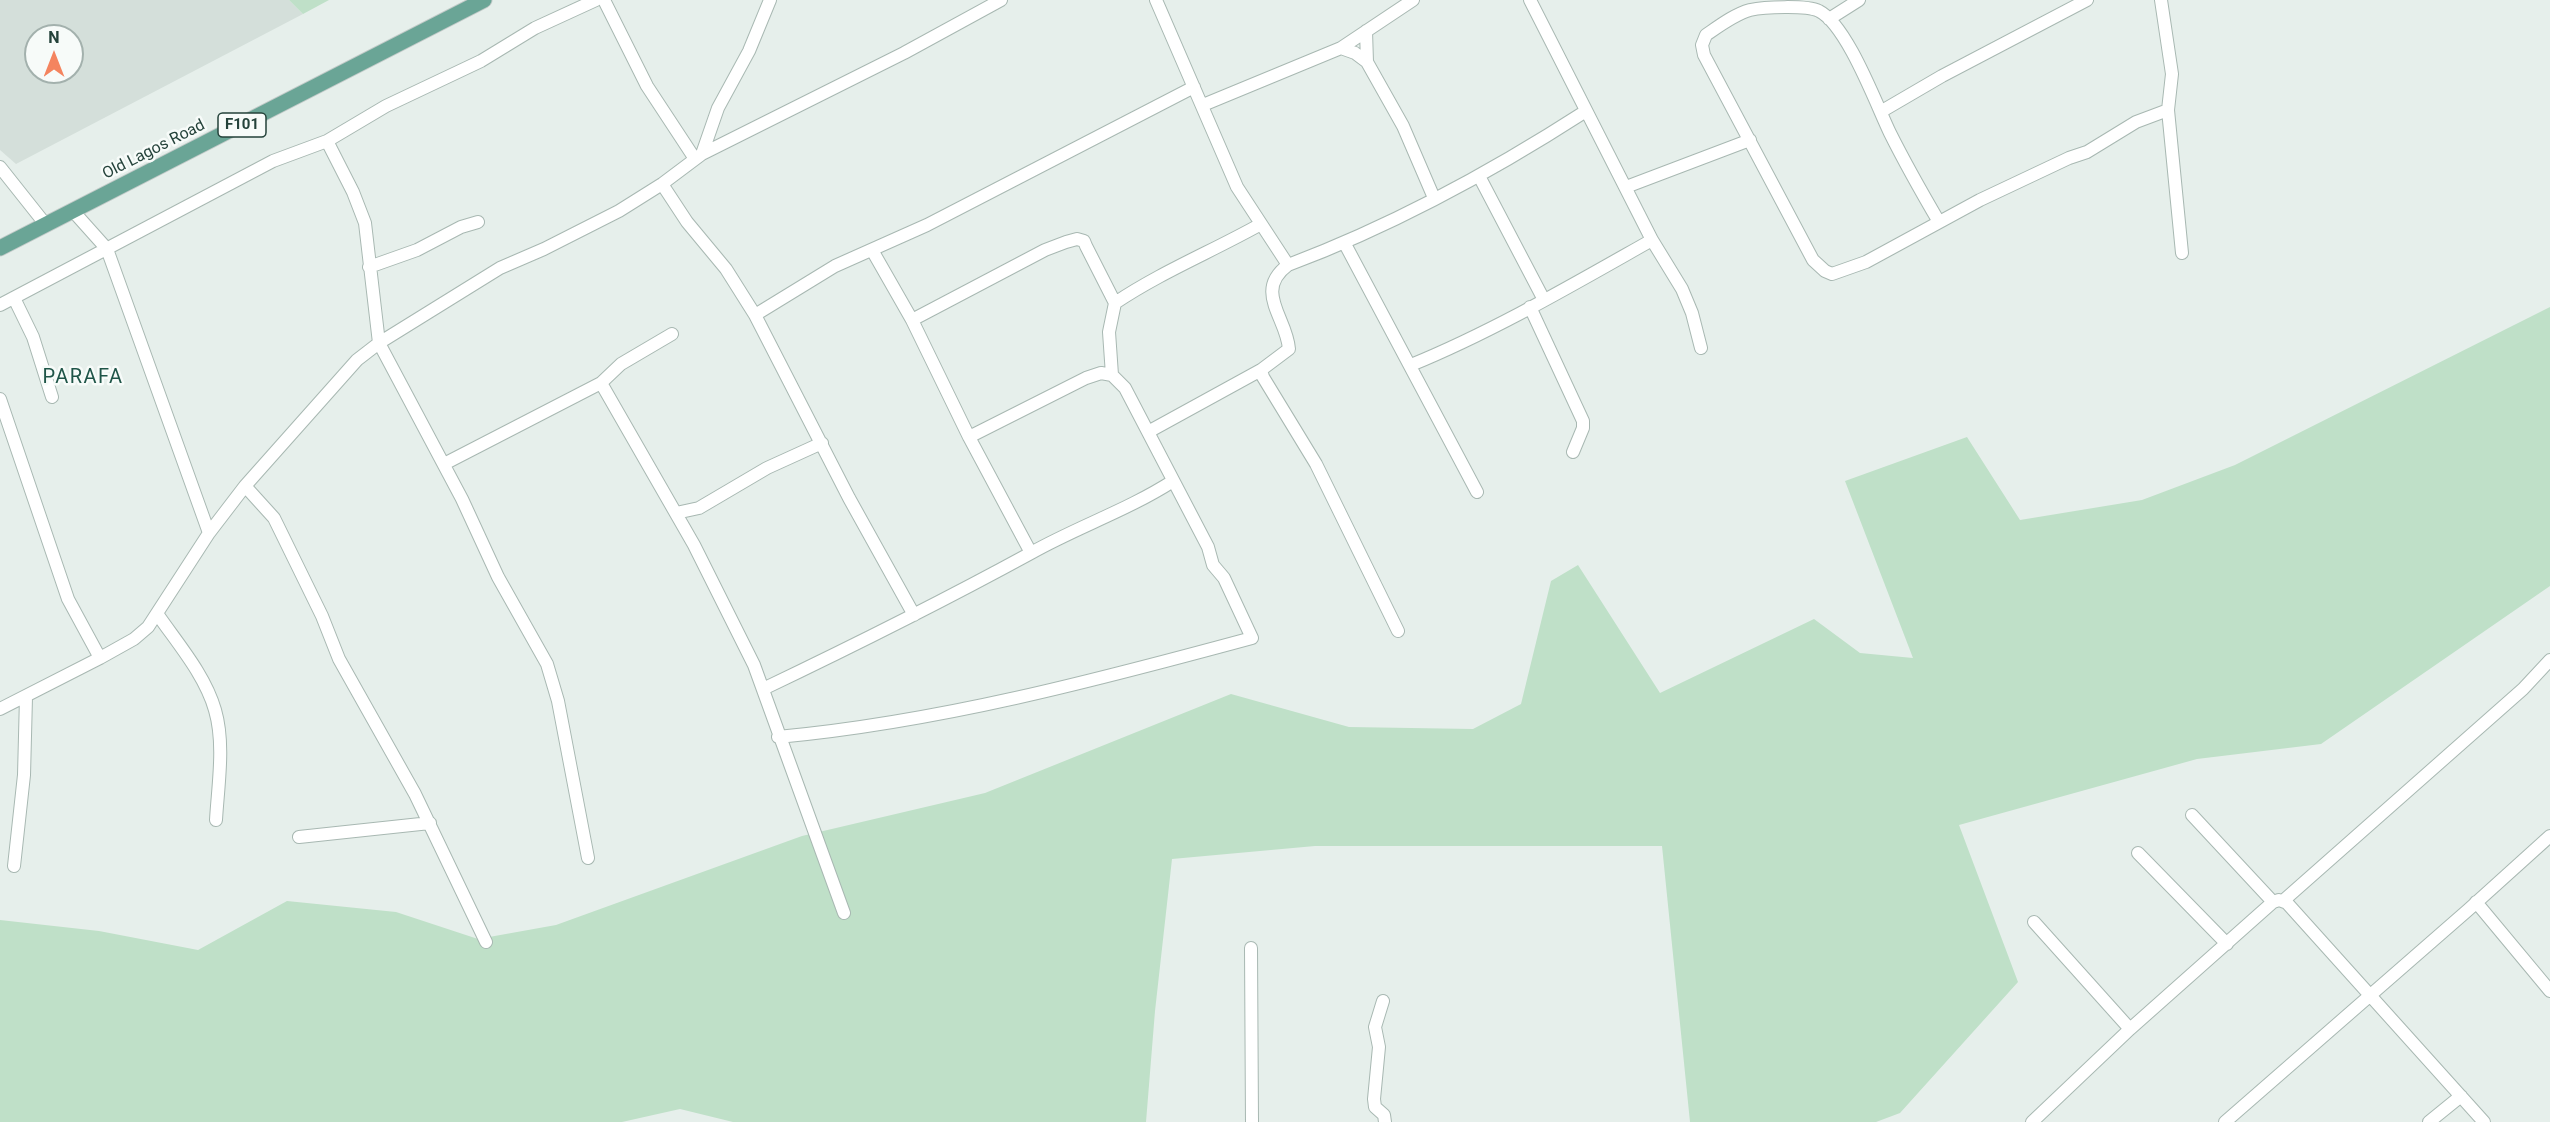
<!DOCTYPE html>
<html>
<head>
<meta charset="utf-8">
<style>
  body { margin:0 }
  #map { position:relative; width:2550px; height:1122px; overflow:hidden; background:#e6efeb; font-family:Roboto,sans-serif }
  canvas { display:block }
  .north { position:absolute; left:24px; top:24px; width:60px; height:60px; box-sizing:border-box; background:#f7fbf9; border:2px solid #a3b1ad; border-radius:50%; rotate:0deg; font-size:16px; font-weight:700; line-height:24px; text-align:center; color:#24423a }
  .north::after { content:''; display:block; margin:auto; width:21px; height:27px; background:#f4845f; clip-path:polygon(50% 0,100% 100%,50% 72%,0 100%) }
</style>
</head>
<body>
<div id="map">
<canvas width="2550" height="1122"></canvas>
<div class="north">N</div>
</div>
<script>
const ctx = document.querySelector('canvas').getContext('2d');
ctx.lineJoin = 'round';
function fillPath(path, color) {
  ctx.fillStyle = color;
  ctx.fill(path, 'evenodd');
}
function strokePath(path, color, width, dash) {
  ctx.strokeStyle = color;
  ctx.lineWidth = width;
  ctx.lineCap = dash ? 'butt' : 'round';
  ctx.setLineDash(dash || []);
  ctx.stroke(path);
}
function label(font, color, halo, rows, align = 'center') {
  ctx.font = font + ' Roboto,sans-serif';
  ctx.lineWidth = 5;
  ctx.setLineDash([]);
  ctx.textBaseline = 'middle';
  ctx.strokeStyle = halo;
  ctx.fillStyle = color;
  for (const [text, x, y, turn = 0] of rows) {
    ctx.save();
    ctx.translate(x, y);
    ctx.rotate((+turn || 0) * Math.PI / 180);
    ctx.textAlign = isNaN(turn) ? turn : align;
    if (halo) ctx.strokeText(text, 0, 0);
    ctx.fillText(text, 0, 0);
    ctx.restore();
  }
}
fillPath(new Path2D(`
  M0 0H289L303 14 16 164 0 150ZM36 36H72V72H36Z`), '#d4dfda');
fillPath(new Path2D(`
  M289 0H329L303 14Z
  M2550 307V586L2321 744 2197 759 1959 825 2018 982 1900 1113 1876 1122H1690L1662 846H1315L1172 859 1155 1011 1146 1122H733L680 1109 622 1122H0V920L99 931 198 950 287 901 396 912 478 939 556 925 802 836 985 793 1231 694 1349 727 1473 729 1521 704 1551 581 1578 565 1660 693 1814 619 1860 653 1913 658 1845 481 1967 437 2020 520 2142 500 2235 465Z`), '#bfe0c8');
const minor = new Path2D(`
  M604 0 647 86 695 159
  M1156 0 1237 187 1288 265
  M1530 0 1652 240 1682 289 1692 313 1701 348
  M2161 0 2172 74 2168 110 2182 253
  M1829 19 1859 0
  M1366 31 1367 62
  M1341 48 1355 53 1367 62 1403 126 1434 198
  M1203 105 1341 48 1413 0
  M1882 111 1942 76 2087 0
  M327 141 353 192 365 223 379 343 462 499 498 577 547 664 558 701 588 858
  M702 154 718 108 749 51 770 0
  M0 167 46 225
  M1479 176 1544 300
  M662 184 687 222 726 269 755 315 849 498 914 615
  M1626 187 1750 140
  M73 211 107 249 209 533
  M1939 222C1922 193 1905 163 1890 133 1876 104 1847 25 1819 11 1806 5 1764 7 1750 10 1735 14 1719 26 1706 35L1702 45 1704 55 1813 260 1825 271 1832 274 1866 262 1980 200 2069 158 2087 152 2136 122 2168 110
  M1345 244 1477 492
  M872 250 912 320 969 437 1031 553
  M369 267 417 250 461 227 478 222
  M14 298 33 337 52 397
  M0 305 273 161 327 141 386 106 481 61 535 28 596 0
  M1530 307 1583 421V428L1573 452
  M755 315 835 266 927 225 1194 87
  M912 320 1045 250 1066 242 1077 239 1084 241 1086 246 1115 303
  M1411 365C1494 331 1574 284 1652 240
  M1112 375 1109 332 1115 303C1161 272 1213 251 1261 224
  M601 383 694 545 754 665 844 913
  M0 399 68 599 100 658
  M1148 432 1261 370
  M444 464 601 383 621 364 672 334
  M245 486 274 518 322 616 339 659 415 794 486 942
  M676 513 699 508 767 468 822 443
  M158 615C178 644 205 675 215 710 225 744 218 785 216 820
  M1398 631 1316 464 1263 377 1261 370 1289 349C1287 318 1253 291 1288 265 1392 226 1493 171 1586 111
  M763 689C853 646 943 601 1031 553 1077 527 1128 510 1173 481
  M0 709 100 658 134 639 148 627 209 533 245 486 357 360 379 343 500 268 544 249 619 211 662 184 702 154 904 53 1001 0
  M778 737C939 722 1097 680 1252 638L1224 578 1213 565 1208 547 1125 388 1112 375 1101 373 1086 378 969 437
  M2192 815 2273 902
  M299 837 430 823
  M2138 853 2227 944
  M14 866 24 775 26 697
  M2283 901 2523 689 2550 660
  M2476 902 2550 991
  M2034 922 2130 1029
  M1251 948 1252 1122
  M1383 1001 1375 1027 1379 1047 1374 1099 1375 1107 1384 1115 1385 1122
  M2032 1122 2130 1029 2273 902 2279 900 2287 903 2484 1122
  M2225 1122 2468 910 2550 836
  M2429 1122 2461 1096`);
const major = new Path2D(`
  M0 248 484 0`);
strokePath(minor, '#a8b8b2', 14);
strokePath(major, '#c2cac8', 17);
strokePath(minor, '#fff', 12);
strokePath(major, '#6aa596', 15);
for (const [x, y, w] of [
  [242,125,48]
]) {
  const box = new Path2D();
  box.roundRect(x - w / 2, y - 12, w, 24, 4.5);
  ctx.fillStyle = '#f7fbf9';
  ctx.fill(box);
  strokePath(box, '#24423a', 1.5);
}
label('bold 15px', '#24423a', null, [
  ["F101",242,125]
]);
label('16px', '#24423a', '#f7fbf9', [
  ["Old Lagos Road",154,150,-27]
]);
ctx.letterSpacing = '1.5px';
label('20px', '#1f5548', '#f7fbf9', [
  ["PARAFA",83,378]
]);
ctx.letterSpacing = '0px';
</script>
</body>
</html>
